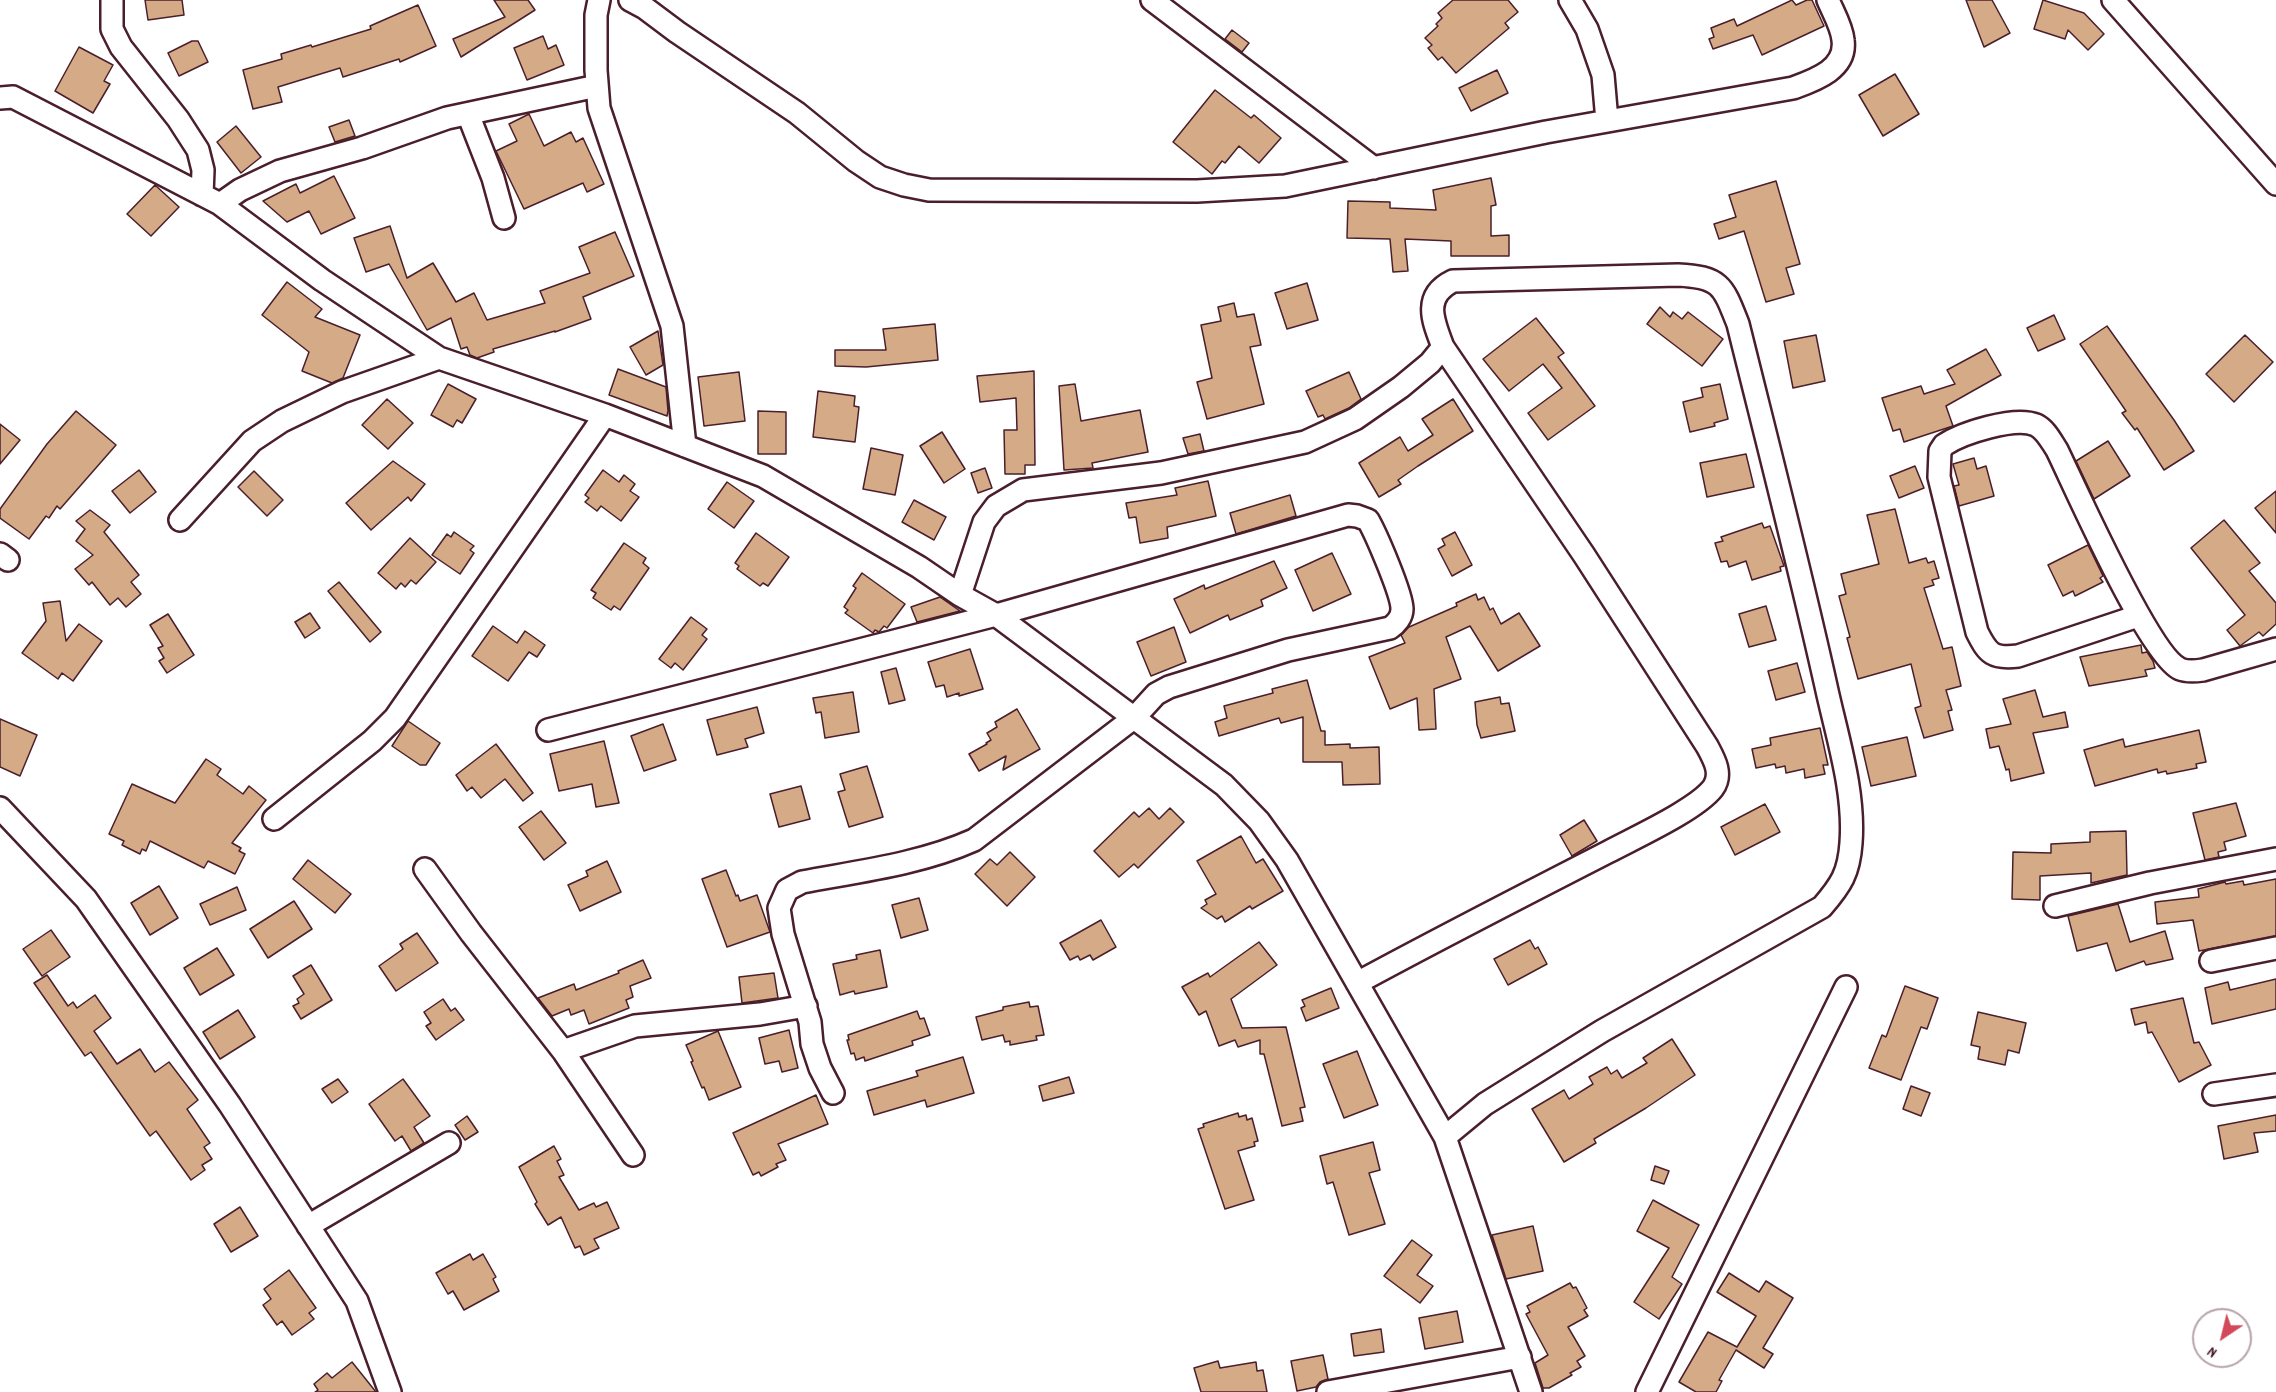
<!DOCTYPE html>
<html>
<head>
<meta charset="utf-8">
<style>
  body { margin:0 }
  #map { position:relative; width:2276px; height:1392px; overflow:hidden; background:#fff; font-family:Dekko,sans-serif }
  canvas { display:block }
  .north { position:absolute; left:2192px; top:1308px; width:60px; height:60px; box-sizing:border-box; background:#fff; border:2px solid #b7a5aa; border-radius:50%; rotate:215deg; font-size:16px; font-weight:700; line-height:24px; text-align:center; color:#4a1f2b }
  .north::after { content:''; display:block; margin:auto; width:21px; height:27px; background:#d1495b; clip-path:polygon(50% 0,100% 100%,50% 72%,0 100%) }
</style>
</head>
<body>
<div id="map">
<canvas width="2276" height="1392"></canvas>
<div class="north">N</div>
</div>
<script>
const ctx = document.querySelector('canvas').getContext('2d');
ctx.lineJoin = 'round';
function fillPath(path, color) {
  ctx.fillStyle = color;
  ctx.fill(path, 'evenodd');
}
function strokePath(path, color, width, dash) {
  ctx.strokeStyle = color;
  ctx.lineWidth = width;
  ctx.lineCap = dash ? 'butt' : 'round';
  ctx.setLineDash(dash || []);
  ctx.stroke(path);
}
const building = new Path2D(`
  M145 0H182L184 15 148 20Z
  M494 0H528L535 10 461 57 453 39 505 17Z
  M1453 0H1508L1518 12 1505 23 1509 28 1456 73 1442 57 1438 60 1428 48 1432 45 1425 38 1438 26 1436 24 1442 18 1438 13Z
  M1792 0 1796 5 1807 0H1812L1824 26 1762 55 1753 35 1713 49 1709 39 1714 37 1711 28 1734 19 1737 26Z
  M1966 0H1992L2010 33 1984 47Z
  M2043 0 2084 13 2104 34 2088 50 2068 30 2065 39 2034 29Z
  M418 5 436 46 400 62 399 59 343 77 340 68 278 87 282 102 253 109 243 70 282 59 281 54 311 45 312 47 371 29 370 26Z
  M1232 30 1249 43 1242 52 1225 39Z
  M543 36 548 49 556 45 564 65 527 80 514 48Z
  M192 41H198L208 62 179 76 168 53Z
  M79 47 113 65 104 81 110 84 93 113 55 91Z
  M1497 70 1508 93 1471 111 1459 88Z
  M1895 74 1919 114 1883 136 1859 95Z
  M1215 90 1251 118 1254 115 1281 138 1259 163 1239 146 1225 163 1222 161 1212 174 1173 142Z
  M529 114 544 146 571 132 576 142 583 138 604 184 587 192 583 183 524 209 496 151 517 141 509 124Z
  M349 120 355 136 335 142 329 127Z
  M236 126 261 157 241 173 217 142Z
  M334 176 355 218 321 234 309 211 287 222 263 201 296 184 300 193Z
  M1491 178 1496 205 1491 206V236L1509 235V256H1451V241L1405 239 1408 271 1393 272 1390 239 1347 238 1348 201 1390 202V208L1436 210 1433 190Z
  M1776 181 1800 264 1786 268 1794 294 1766 302 1744 231 1719 239 1714 224 1736 217 1729 195Z
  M155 185 179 207 151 236 127 214Z
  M390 226 407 278 433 263 456 302 474 293 487 320 545 303 540 291 590 273 579 247 615 232 634 276 583 297 591 319 555 332V331L493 349 494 352 477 358 470 355 467 347 461 349 451 318 427 330 389 264 366 272 354 238Z
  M287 282 322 309 315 317 360 335 343 378 332 383 302 371 309 352 262 315Z
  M1307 283 1318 320 1287 329 1275 293Z
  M1234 303 1237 317 1254 314 1261 345 1250 347 1264 404 1207 419 1197 382 1212 378 1201 325 1221 321 1218 307Z
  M1660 307 1670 317 1673 312 1682 319 1688 312 1723 339 1702 366 1647 324Z
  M2054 315 2065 339 2038 351 2027 328Z
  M1536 318 1564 353 1558 357 1595 406 1548 440 1528 413 1562 388 1543 364 1509 391 1483 359Z
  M935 324 938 360 866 367 835 366V350H886L883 329Z
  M2107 326 2174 420 2194 451 2164 470 2137 428 2135 430 2122 413 2126 411 2080 344Z
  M658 331 663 365 646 375 630 347Z
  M1816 335 1825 381 1793 388 1784 341Z
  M2245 335 2273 362 2234 402 2206 374Z
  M1986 349 2001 375 1946 406 1953 426 1904 442 1900 429 1893 431 1882 398 1921 386 1924 394 1955 384 1947 370Z
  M618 369 666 387 668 411 667 416 609 395Z
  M1034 371 1035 465H1025V474H1005L1004 430H1017L1016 398 980 402 977 376Z
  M739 372 745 421 704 426 698 377Z
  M1349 372 1361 399 1349 408 1325 419 1323 415 1318 417 1306 391Z
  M448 384 476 399 462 423 457 420 453 427 431 415Z
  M1075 384 1081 421 1140 410 1148 452 1092 463 1093 468 1064 470 1059 386Z
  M1720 384 1728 419 1714 423 1715 426 1690 432 1683 402 1703 397 1701 388Z
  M818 391 855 396 854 406 859 407 855 442 813 437Z
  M387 399 413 423 388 449 362 425Z
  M1453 399 1473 431 1418 466 1398 480 1401 484 1379 497 1359 463 1400 437 1408 451 1433 435 1422 419Z
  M76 411 116 445 60 509 57 506 49 518 46 516 29 539 0 518V509L47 444Z
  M758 411 786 412V454H758Z
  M0 424 20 440 0 464Z
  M942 432 965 469 944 483 920 446Z
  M1200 434 1204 451 1188 454 1183 438Z
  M2108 441 2130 476 2094 499 2076 461Z
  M871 448 903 455 895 495 863 489Z
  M1746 454 1754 487 1707 497 1700 463Z
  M1974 458 1977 469 1986 466 1994 496 1959 506 1954 486 1959 485 1953 464Z
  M393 461 425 484 411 501 408 497 371 530 346 503Z
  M1915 466 1924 488 1899 498 1890 476Z
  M985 468 992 488 978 493 971 473Z
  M139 470 156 492 130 513 112 491Z
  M603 470 619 482 624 475 635 484 630 491 639 497 621 521 601 506 597 511 585 502 589 498 585 495Z
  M254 471 283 500 267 516 238 487Z
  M1208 481 1216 516 1167 527 1168 538 1140 543 1136 517 1129 518 1126 503 1177 495 1175 488Z
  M727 482 754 501 734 528 708 509Z
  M2276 491V533L2255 508Z
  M1290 495 1296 516 1236 534 1230 513Z
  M914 500 946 517 934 540 902 522Z
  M1895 509 1909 563 1926 558 1928 563 1934 561 1939 578 1932 580 1934 585 1924 588 1943 649 1952 647 1961 686 1946 690 1952 710 1948 711 1953 730 1924 738 1915 708 1921 706 1911 664 1858 679 1847 638 1850 637 1839 596 1846 594 1841 574 1879 564 1867 515Z
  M90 510 110 525 104 532 139 575 131 582 141 594 126 607 118 598 110 605 92 582 89 585 75 569 93 555 76 541 85 529 76 521Z
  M2224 520 2260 563 2249 571 2276 603V624L2263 636 2259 632 2240 646 2227 630 2245 615 2191 548Z
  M1762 523 1764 528 1770 526 1784 566 1780 567 1781 571 1752 580 1746 561 1729 567 1727 561 1721 562 1715 543 1723 541 1721 537Z
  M454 532 474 546 470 550 474 553 460 574 432 555 447 534 451 537Z
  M1455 532 1472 565 1452 576 1438 549 1445 545 1442 539Z
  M756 533 789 557 768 586 763 583 760 586 737 569 739 566 735 563Z
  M410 538 436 562 416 584 411 580 405 587 401 583 396 589 378 573Z
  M624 543 646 558 643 563 649 568 620 610 614 606 611 610 593 598 596 593 591 590Z
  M2088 545 2103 576 2100 578 2103 582 2075 596 2073 591 2063 596 2048 565Z
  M1332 553 1351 594 1313 611 1295 570Z
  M1274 561 1287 588 1261 600 1263 606 1230 620 1228 615 1190 633 1174 599 1204 585 1205 589Z
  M862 573 905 604 887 628 884 626 879 632 875 630 873 633 845 613 848 610 844 607 856 588 853 586Z
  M339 582 381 632 370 642 328 591Z
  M1476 594 1478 600 1484 597 1490 610 1493 608 1501 624 1519 613 1540 646 1498 671 1470 626 1446 637 1461 679 1434 689 1436 729 1419 730 1417 698 1390 709 1369 657 1405 643 1401 635 1409 627 1457 606 1456 603Z
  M940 597 960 611 917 622 911 607Z
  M60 601 66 641 79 624 102 641 73 681 62 673 58 679 22 653 46 621 43 603Z
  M1766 606 1776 640 1749 647 1739 614Z
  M310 613 320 628 305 638 295 622Z
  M168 614 194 655 167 673 159 661 164 658 158 648 163 646 150 625Z
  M691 617 707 629 702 635 707 639 683 670 675 663 671 668 659 659Z
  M493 626 517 643 525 631 545 645 537 657 529 652 508 681 472 656Z
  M1174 627 1186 662 1151 676 1137 642Z
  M2141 645 2142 653 2147 652 2153 661 2155 668 2145 670 2147 676 2089 686 2080 657Z
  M970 649 983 689 959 696V693L947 697 944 685 936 687 928 662Z
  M1797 663 1805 692 1776 700 1768 671Z
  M896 668 905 700 889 704 881 672Z
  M1307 680 1321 731H1325V745L1350 744V748L1379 747 1380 784 1343 785 1342 762H1303V717L1281 723 1279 718 1219 736 1215 722 1227 718 1224 706 1273 693 1272 689Z
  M2035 690 2043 717 2065 712 2068 727 2033 733 2044 773 2011 781 2009 769 2006 770 1999 746 1990 748 1986 729 2011 724 2003 699Z
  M853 692 859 732 825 738 821 712 816 713 813 698Z
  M1500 697 1501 704 1509 703 1515 731 1481 738 1477 725 1475 702Z
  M757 707 764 733 745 739 748 747 717 755 707 720Z
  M1017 709 1040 749 1003 770 1006 756 979 771 969 754 987 744 986 743 991 740 987 733 997 727 995 722Z
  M0 719 37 735 20 776 0 767Z
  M408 721 440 743 426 765H420L392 746Z
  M663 724 676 760 644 771 631 736Z
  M1820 728 1828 765H1823L1825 774 1805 778 1804 769 1786 773 1785 766 1776 768 1775 764 1756 768 1752 749 1771 745 1770 738Z
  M2199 730 2206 762 2196 764 2197 768 2167 774 2166 771 2158 773 2157 769 2095 786 2084 750 2123 739 2125 747Z
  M1907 737 1916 776 1871 786 1862 747Z
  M604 741 619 803 596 807 592 784 559 791 550 754Z
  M496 744 533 793 523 801 505 779 481 798 472 787 467 791 456 775Z
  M206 759 221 769 217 775 243 794 249 786 266 800 232 843 241 848 239 851 245 854 235 874 208 861 204 868 150 841 146 851 142 849 140 854 122 845 124 841 109 834 132 784 175 803Z
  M867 766 883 817 849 827 838 792 845 790 840 774Z
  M801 786 810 819 779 827 770 794Z
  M2236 803 2246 836 2224 842 2226 850 2218 852 2219 857 2205 860 2193 813Z
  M1765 804 1780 832 1735 855 1721 827Z
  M1149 808 1159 819 1170 808 1184 822 1138 868 1134 864 1119 877 1094 851 1134 812 1139 817Z
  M541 811 566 843 544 860 519 827Z
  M1584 820 1597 841 1572 856 1560 835Z
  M2126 831 2127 875 2091 883V873L2040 876V900L2012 899 2013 852 2051 853V844L2090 842V832Z
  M1241 836 1256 863 1263 859 1283 891 1252 909 1250 906 1225 922 1222 916 1217 919 1201 908 1207 904 1205 900 1216 894 1197 861Z
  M1010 852 1035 877 1007 906 975 874 990 859 997 865Z
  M308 860 351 894 335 913 293 879Z
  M607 861 621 892 580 911 568 885 588 876 586 871Z
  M726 870 736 896 738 895 740 901 757 895 770 932 727 947 702 879Z
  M2276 879V936L2199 951 2193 920 2157 924 2155 902 2199 897 2198 889 2225 882 2226 884 2243 881 2244 885Z
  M159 886 178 918 150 935 131 903Z
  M237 887 246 910 210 925 200 904Z
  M919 898 928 930 901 938 892 905Z
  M294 901 312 929 268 958 250 929Z
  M2118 904 2130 942 2165 931 2173 959 2146 965 2144 961 2116 971 2107 943 2077 951 2068 916Z
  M1101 920 1116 947 1093 960 1090 955 1080 960 1078 956 1070 960 1060 943Z
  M51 930 70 957 42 976 23 949Z
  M417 933 438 963 396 991 379 966 403 949 400 944Z
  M1530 940 1535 949 1538 947 1547 964 1508 985 1494 959Z
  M1259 942 1277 965 1231 999 1242 1028 1286 1027 1305 1107 1300 1108 1303 1121 1282 1126 1264 1054H1260V1040L1238 1047 1235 1040 1219 1046 1206 1011 1199 1015 1182 987 1208 973 1210 977Z
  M217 948 234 975 200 995 184 968Z
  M880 950 887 987 855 994 854 991 840 995 833 964 857 959 856 955Z
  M643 960 651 978 630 986 633 997 626 1000 629 1008 589 1024 584 1010 571 1015 569 1009 552 1016 538 998 574 984 576 990 619 973 618 971Z
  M311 965 332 1000 301 1019 293 1006 299 1003 297 999 304 994 293 976Z
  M774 973 778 998 742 1003 739 977Z
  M47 975 68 1006 73 1002 77 1008 95 995 111 1018 94 1031 117 1064 140 1049 155 1072 169 1062 198 1100 187 1109 210 1143 204 1147 212 1159 202 1165 205 1170 191 1180 156 1131 150 1136 91 1052 85 1056 34 983Z
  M2276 979V1009L2212 1024 2205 988 2228 982 2230 990Z
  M1905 986 1938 998 1927 1029 1921 1027 1901 1080 1869 1068 1882 1035 1886 1037Z
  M1331 988 1339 1008 1306 1021 1301 1008 1305 1006 1302 1000Z
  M2183 998 2194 1043 2199 1042 2211 1065 2179 1082 2152 1032 2148 1033 2146 1022 2135 1025 2131 1009Z
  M443 999 451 1011 455 1008 464 1020 436 1040 426 1026 431 1023 424 1012Z
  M1029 1002 1030 1007 1038 1006 1044 1035 1036 1036 1037 1040 1010 1045V1041L1005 1042 1003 1035 982 1040 976 1017 1003 1010V1007Z
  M238 1010 255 1037 220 1059 203 1032Z
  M917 1011 920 1019 924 1018 930 1035 912 1041 913 1045 865 1061 864 1057 856 1060 854 1053 851 1054 847 1040H849L848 1035Z
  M1978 1012 2026 1023 2019 1053 2008 1050 2005 1065 1978 1059 1980 1047 1971 1045Z
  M789 1030 798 1068 782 1072 779 1061 765 1064 759 1038Z
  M718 1031 741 1087 709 1100 704 1087 702 1088 691 1062 693 1061 686 1045Z
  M1672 1039 1695 1075 1646 1108 1594 1139 1596 1143 1564 1162 1532 1109 1564 1090 1569 1099 1593 1084 1589 1077 1607 1067 1611 1074 1617 1070 1622 1078 1647 1063 1643 1058Z
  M1357 1051 1378 1105 1344 1118 1323 1064Z
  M963 1057 974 1093 927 1107 925 1100 874 1115 867 1091 918 1076 916 1071Z
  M1069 1077 1074 1093 1043 1101 1039 1086Z
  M338 1079 348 1092 332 1103 322 1089Z
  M403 1079 430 1116 414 1127 424 1143 411 1151 402 1136 395 1141 369 1104Z
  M1911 1086 1930 1093 1921 1116 1903 1109Z
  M816 1095 828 1124 778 1144 786 1160 776 1164 778 1167 761 1176 759 1172 753 1175 733 1133Z
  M1238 1113 1239 1117 1246 1115 1247 1120 1252 1118 1258 1141 1254 1142 1255 1146 1238 1151 1254 1200 1225 1209 1198 1129 1204 1127 1203 1124Z
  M2276 1115V1131L2254 1133 2258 1152 2224 1159 2218 1126Z
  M467 1116 478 1132 465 1140 455 1125Z
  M1373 1142 1380 1170 1369 1173 1385 1224 1349 1235 1333 1182 1327 1184 1320 1156Z
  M554 1146 561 1159 557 1161 564 1175 559 1177 579 1210 594 1203 596 1207 607 1202 619 1228 594 1239 599 1248 584 1255 580 1246 575 1248 561 1217 548 1225 535 1204 537 1202 519 1167Z
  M1655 1166 1669 1171 1664 1184 1651 1180Z
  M1653 1200 1699 1225 1672 1277 1682 1284 1659 1319 1634 1302 1669 1248 1637 1231Z
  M240 1207 258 1236 231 1252 214 1224Z
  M1533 1226 1543 1271 1506 1279 1492 1235Z
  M1412 1240 1432 1255 1417 1275 1433 1286 1420 1303 1384 1276Z
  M470 1254 473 1260 483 1254 496 1277 493 1279 499 1291 464 1310 453 1291 448 1294 436 1273Z
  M289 1270 316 1308 309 1313 314 1319 292 1335 282 1321 277 1325 263 1305 271 1299 264 1289Z
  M1729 1273 1759 1292 1766 1281 1793 1298 1763 1348 1773 1354 1764 1368 1736 1350 1719 1380 1722 1381 1716 1392H1696L1679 1382 1708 1332 1737 1347 1756 1316 1717 1292Z
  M1570 1283 1573 1288 1576 1287 1587 1308 1584 1310 1588 1316 1568 1327 1585 1356 1577 1361 1581 1367 1570 1373 1572 1375 1549 1388H1543L1535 1363 1548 1355 1526 1314 1530 1312 1527 1306Z
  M1457 1311 1463 1342 1425 1349 1419 1318Z
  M1381 1329 1384 1352 1354 1356 1351 1334Z
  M1323 1355 1328 1379 1320 1382 1316 1387 1297 1391 1291 1361Z
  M1218 1361 1220 1368 1256 1362 1257 1371 1263 1370 1267 1392H1201L1194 1368Z
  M352 1362 376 1392H315L318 1390 314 1384 327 1373 332 1378Z`);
fillPath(building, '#d5aa86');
strokePath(building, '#4a1f2b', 1.5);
const minor = new Path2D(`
  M112 0V29L121 47 178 119 198 150 203 170 202 195
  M599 0 596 15V70L599 108 672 326 685 446
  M630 0 645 8 677 32 797 113 856 161 880 177 904 185 929 190 1197 191 1285 186 1546 132 1793 88C1815 80 1847 69 1843 40 1842 27 1833 12 1828 0
  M1152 0 1374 168
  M1570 0 1587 29 1603 75 1607 121
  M2113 0 2276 184
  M0 98 13 97 220 204 322 280 439 358 605 415 763 476 919 567 960 595 996 615 1224 785 1259 821 1287 860 1445 1137 1531 1392
  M468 114 493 178 504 218
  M220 204 240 190 280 171 362 148 447 118 597 86
  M180 520 252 441 282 421 342 392 439 358
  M0 554 8 560
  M960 595 984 522 996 506 1023 490 1161 473 1305 442 1355 419 1401 387 1430 363 1443 347C1433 321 1422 296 1453 281L1678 275C1721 277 1723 286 1738 324 1768 445 1799 565 1826 686 1837 737 1855 791 1851 843 1849 873 1841 885 1822 907L1602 1031 1485 1104 1445 1137
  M2138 616 2018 656C1993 659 1988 654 1977 632L1939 477 1940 451 1944 445C1962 433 2015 416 2036 425 2046 430 2051 441 2057 450 2076 489 2149 655 2180 669 2187 672 2196 671 2203 670L2276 649
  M548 730 996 615 1348 515 1357 516 1368 520C1376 534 1402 594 1402 609 1402 617 1396 624 1390 628L1288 650 1169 687 1156 694 1135 717 974 840C920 864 861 871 802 882L787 890 779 908 783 934 810 1022 812 1044 820 1068 833 1093
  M0 808 86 899 230 1105 357 1301 390 1392
  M274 819 372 741 395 718 605 415
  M425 869 471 933 563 1051 635 1026 760 1014 806 1006
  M2055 906 2150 883 2276 859
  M2211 961 2276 948
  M1357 983C1440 938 1524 895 1608 852 1634 838 1696 810 1713 788 1723 774 1714 759 1707 746L1584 555 1443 347
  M563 1051 633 1155
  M2214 1094 2276 1085
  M308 1226 449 1143
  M1328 1392 1520 1357
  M1647 1392 1846 987`);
strokePath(minor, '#4a1f2b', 26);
strokePath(minor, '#fff', 21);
</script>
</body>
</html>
